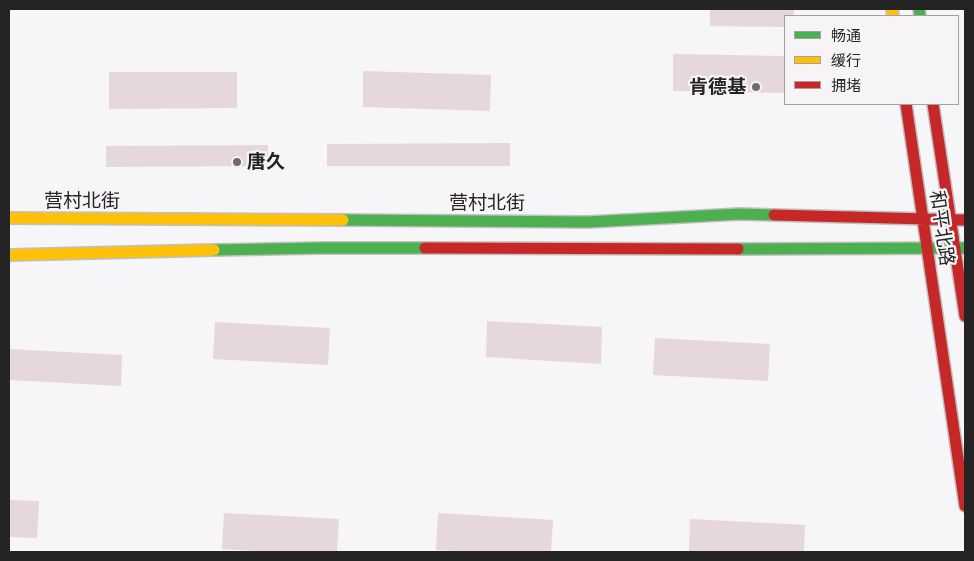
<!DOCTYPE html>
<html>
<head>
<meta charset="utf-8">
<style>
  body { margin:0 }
  #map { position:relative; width:974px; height:561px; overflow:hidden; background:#f6f5f7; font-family:"Exo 2","Noto Sans SC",sans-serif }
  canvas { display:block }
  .frame { position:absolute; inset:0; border:10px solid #252425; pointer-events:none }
  .legend { position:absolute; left:784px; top:15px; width:175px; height:90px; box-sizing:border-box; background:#f7f4f8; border:1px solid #a3a1a4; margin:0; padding:6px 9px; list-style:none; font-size:15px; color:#252425 }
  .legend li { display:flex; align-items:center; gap:10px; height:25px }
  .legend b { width:25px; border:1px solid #a3a1a4 }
</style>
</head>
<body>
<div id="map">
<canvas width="974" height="561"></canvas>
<div class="frame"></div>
<ul class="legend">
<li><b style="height:6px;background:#4caf50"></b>畅通</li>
<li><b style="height:6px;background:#ffc107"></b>缓行</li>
<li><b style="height:6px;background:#c62828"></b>拥堵</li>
</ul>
</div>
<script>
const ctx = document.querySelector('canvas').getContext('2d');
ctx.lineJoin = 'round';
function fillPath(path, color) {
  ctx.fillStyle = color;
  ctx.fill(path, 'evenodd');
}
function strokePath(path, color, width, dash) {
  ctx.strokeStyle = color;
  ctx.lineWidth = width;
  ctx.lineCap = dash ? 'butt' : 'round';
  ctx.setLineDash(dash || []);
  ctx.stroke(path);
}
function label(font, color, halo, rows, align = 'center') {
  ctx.font = font + ' "Exo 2","Noto Sans SC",sans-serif';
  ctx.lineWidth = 4.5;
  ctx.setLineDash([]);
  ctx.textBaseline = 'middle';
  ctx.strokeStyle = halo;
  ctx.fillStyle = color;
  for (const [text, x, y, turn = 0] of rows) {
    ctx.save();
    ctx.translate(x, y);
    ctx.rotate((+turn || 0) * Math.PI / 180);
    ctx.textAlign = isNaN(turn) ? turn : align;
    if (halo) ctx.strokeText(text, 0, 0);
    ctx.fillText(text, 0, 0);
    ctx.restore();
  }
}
fillPath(new Path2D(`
  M710 9H794V16H785V27L710 26Z
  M673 54 785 56V93L673 91Z
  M363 71 491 75 490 111 363 107Z
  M109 72H237V108L109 109Z
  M510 143V166H327V144Z
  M268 145V166L106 167V146Z
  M487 321 602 327 601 364 486 357Z
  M215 322 330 328 328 365 213 359Z
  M655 338 770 344 768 381 653 375Z
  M9 349 122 355 121 386 9 380Z
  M9 500 39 501 37 538 9 537Z
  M224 513 339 519 337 552H275L222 549Z
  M438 513 553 520 551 552H476L436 550Z
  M690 519 805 525 804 552H689Z`), '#e6d6dd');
const fast = new Path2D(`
  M919 9 920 16
  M343 220 588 222 740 214 774 215
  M738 249 965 248
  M214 250 320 248H425`);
const slow = new Path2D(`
  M892 9 893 16
  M9 218 343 220
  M9 255 214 250`);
const jam = new Path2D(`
  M906 104 965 506
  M933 104 965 316
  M774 215 965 220
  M425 248 738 249`);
strokePath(fast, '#c0bfc1', 14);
strokePath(slow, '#c0bfc1', 14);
strokePath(jam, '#c0bfc1', 14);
strokePath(fast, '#4caf50', 11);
strokePath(slow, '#ffc107', 11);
strokePath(jam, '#c62828', 11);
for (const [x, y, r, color] of [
  [756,87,5,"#6e6d6e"],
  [237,162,5,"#6e6d6e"]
]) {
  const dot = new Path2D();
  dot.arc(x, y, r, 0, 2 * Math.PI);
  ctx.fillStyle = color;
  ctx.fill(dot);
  strokePath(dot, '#f7f4f8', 2);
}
label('bold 19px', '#252425', '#f7f4f8', [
  ["肯德基",746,87],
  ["唐久",247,162,"left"]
], 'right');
label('19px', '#252425', '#f7f4f8', [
  ["营村北街",82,201],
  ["营村北街",487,203],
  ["和平北路",942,228,82]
]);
</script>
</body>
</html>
